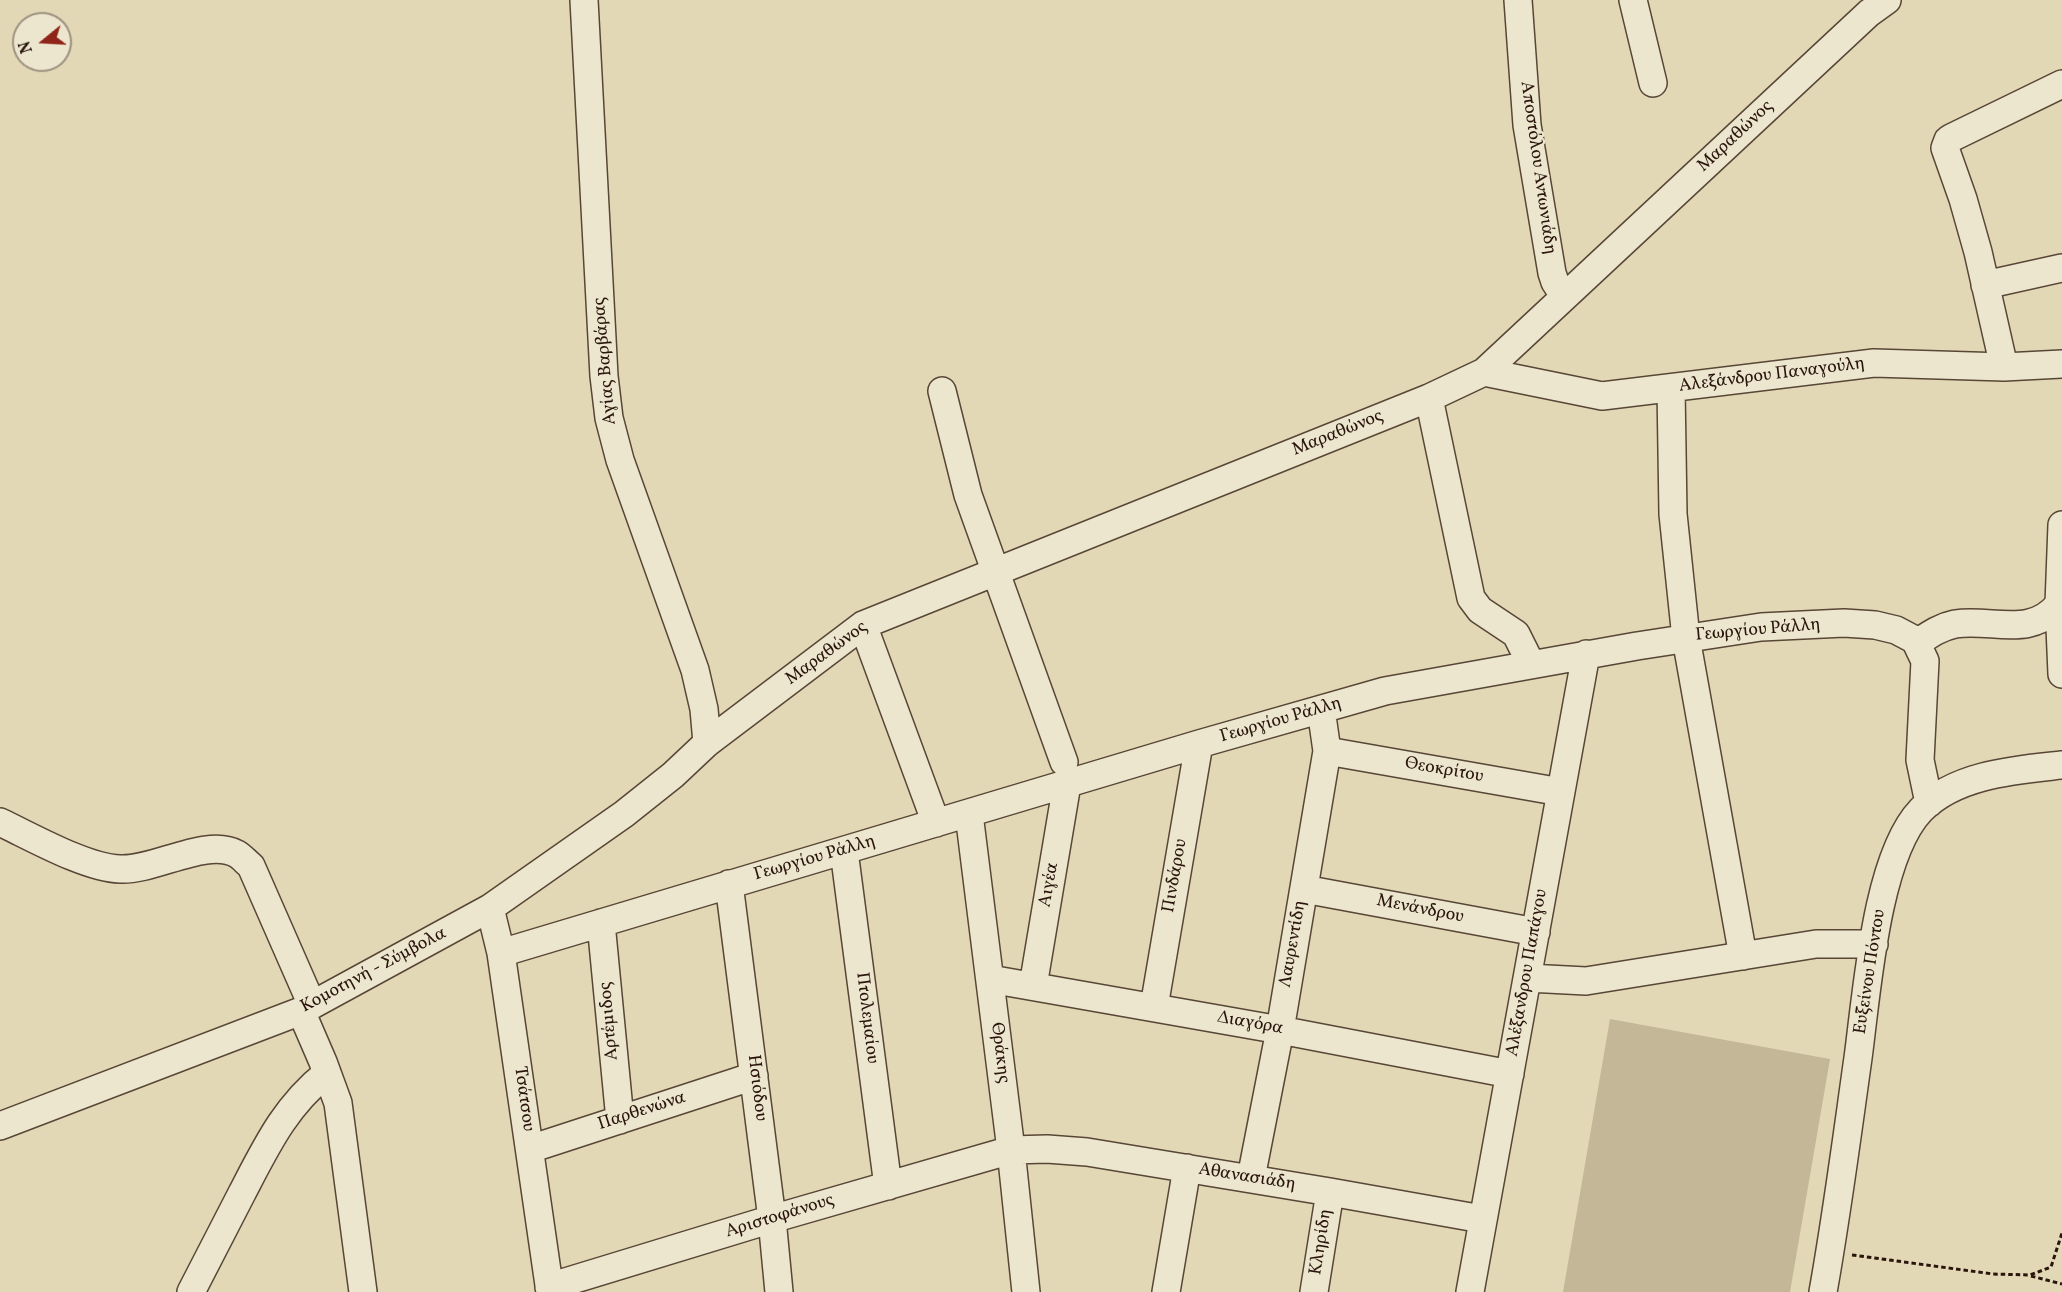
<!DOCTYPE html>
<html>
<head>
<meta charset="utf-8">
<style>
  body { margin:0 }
  #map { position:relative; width:2062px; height:1292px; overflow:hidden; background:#e2d8b5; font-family:Vollkorn,serif }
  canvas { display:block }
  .north { position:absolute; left:12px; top:12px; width:60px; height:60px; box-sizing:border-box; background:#ece6cf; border:2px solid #9e9281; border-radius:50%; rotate:252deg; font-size:16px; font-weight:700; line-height:24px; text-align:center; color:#2a150c }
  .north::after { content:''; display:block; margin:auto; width:21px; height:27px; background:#8f2418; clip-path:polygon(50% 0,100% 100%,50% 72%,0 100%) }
</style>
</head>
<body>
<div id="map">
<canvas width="2062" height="1292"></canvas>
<div class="north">N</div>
</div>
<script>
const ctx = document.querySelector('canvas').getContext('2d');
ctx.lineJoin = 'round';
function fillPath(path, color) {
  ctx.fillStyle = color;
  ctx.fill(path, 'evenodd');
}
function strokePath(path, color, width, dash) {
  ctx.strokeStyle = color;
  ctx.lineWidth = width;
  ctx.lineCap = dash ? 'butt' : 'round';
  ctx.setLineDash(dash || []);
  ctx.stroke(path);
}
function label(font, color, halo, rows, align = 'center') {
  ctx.font = font + ' Vollkorn,serif';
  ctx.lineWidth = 4.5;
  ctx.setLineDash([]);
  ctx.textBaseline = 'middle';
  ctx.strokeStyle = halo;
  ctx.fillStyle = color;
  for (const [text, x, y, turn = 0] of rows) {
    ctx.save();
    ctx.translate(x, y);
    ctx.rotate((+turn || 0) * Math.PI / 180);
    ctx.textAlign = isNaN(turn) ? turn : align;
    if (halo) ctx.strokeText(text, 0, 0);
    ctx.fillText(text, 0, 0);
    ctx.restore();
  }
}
fillPath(new Path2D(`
  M1610 1019 1830 1059 1790 1292H1563Z`), '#c3b798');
const minor = new Path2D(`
  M584 0 604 376 609 418 620 460 695 670 704 709 707 743
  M1518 0 1527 125 1552 273 1555 282 1564 296
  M1633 0 1653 83
  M1985 285 2062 268
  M2004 367 1978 252 1963 199 1945 148 1948 140 1951 138 2062 84
  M1484 372 1602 396 1874 363 2004 367 2062 364
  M1671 388 1673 514 1686 638 1743 956
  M942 391 968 495 1064 762
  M1429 398 1471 598 1480 610 1516 634 1531 664
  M2062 525 2059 604 2062 674
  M863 625 936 823
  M1917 643C1929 635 1940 627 1955 624 1992 618 2031 639 2059 604
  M1327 751 1561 792
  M969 814 1011 1150 1026 1292
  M0 822C32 837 86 868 120 869 154 871 207 837 237 854 242 857 246 862 251 866L312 1005
  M844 851 888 1186
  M729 884 772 1219 779 1292
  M1304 889 1536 932
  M490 908 501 953 550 1292
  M601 923 620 1120
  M501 953 1199 744 1385 691 1637 646 1761 627 1844 623 1875 625 1896 630 1915 640 1925 661 1920 760 1929 803
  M1528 978 1586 981 1816 944H1874
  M990 979 1280 1030 1510 1074
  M1033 986 1067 784
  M1154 1007 1199 744
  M301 1011 323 1062 338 1103 363 1292
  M0 1126 301 1011 490 908 624 814 673 775 707 743 863 625 1429 398 1484 372 1869 13 1887 0
  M530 1149 754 1076
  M1251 1178 1280 1030 1327 751 1321 709
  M549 1287 772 1219 1011 1150 1047 1149 1087 1152 1330 1192 1482 1219
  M191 1292C208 1259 225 1226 242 1193 266 1147 285 1106 327 1073
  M1166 1292 1187 1168
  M1314 1292 1330 1192
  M1470 1292 1586 654
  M1823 1292C1837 1214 1847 1136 1858 1058 1867 992 1876 857 1921 810 1956 774 2016 770 2062 765`);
strokePath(minor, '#584636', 30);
strokePath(new Path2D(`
  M1852 1255 1993 1274 2030 1275 2051 1267 2062 1233
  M2031 1276 2062 1284`), '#2a150c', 3, [4.5, 3]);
strokePath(minor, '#ece6cf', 27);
label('18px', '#2a150c', '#ece6cf', [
  ["Μαραθώνος",1736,137,-43],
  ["Αποστόλου Αντωνιάδη",1537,168,82],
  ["Αγίας Βαρβάρας",606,361,-95],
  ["Αλεξάνδρου Παναγούλη",1772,376,-7],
  ["Μαραθώνος",1338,434,-22],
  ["Γεωργίου Ράλλη",1758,631,-5],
  ["Μαραθώνος",827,654,-36],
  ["Γεωργίου Ράλλη",1281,721,-16],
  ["Θεοκρίτου",1444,771,10],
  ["Γεωργίου Ράλλη",815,859,-16],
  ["Πινδάρου",1176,876,-80],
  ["Αιγέα",1050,885,-80],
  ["Μενάνδρου",1420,910,11],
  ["Λαυρεντίδη",1294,944,-80],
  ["Κομοτηνή - Σύμβολα",374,971,-28],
  ["Ευξείνου Πόντου",1871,972,-81],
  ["Αλέξανδρου Παπάγου",1528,973,-80],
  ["Πτολεμαίου",866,1018,83],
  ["Αρτέμιδος",610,1021,-95],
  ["Διαγόρα",1250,1024,10],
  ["Θράκης",999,1053,83],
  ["Ησιόδου",756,1088,83],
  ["Τσάτσου",523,1099,82],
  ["Παρθενώνα",642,1112,-18],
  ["Αθανασιάδη",1247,1178,9],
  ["Αριστοφάνους",780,1217,-17],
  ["Κληρίδη",1322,1242,-81]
]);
</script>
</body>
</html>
